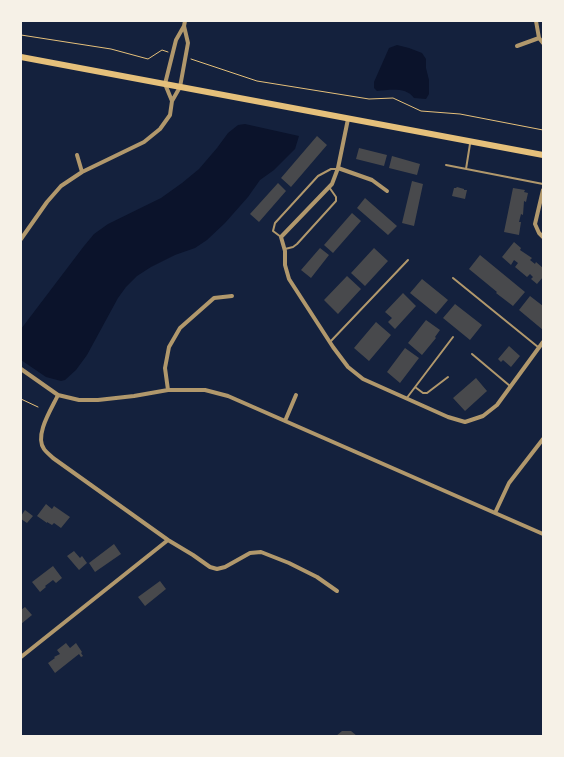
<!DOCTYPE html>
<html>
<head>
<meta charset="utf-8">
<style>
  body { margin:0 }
  #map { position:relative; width:564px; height:757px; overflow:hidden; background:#14213d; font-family:Arial,sans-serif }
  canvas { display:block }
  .frame { position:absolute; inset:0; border:22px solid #f6f1e7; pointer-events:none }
</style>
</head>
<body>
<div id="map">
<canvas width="564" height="757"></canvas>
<div class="frame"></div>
</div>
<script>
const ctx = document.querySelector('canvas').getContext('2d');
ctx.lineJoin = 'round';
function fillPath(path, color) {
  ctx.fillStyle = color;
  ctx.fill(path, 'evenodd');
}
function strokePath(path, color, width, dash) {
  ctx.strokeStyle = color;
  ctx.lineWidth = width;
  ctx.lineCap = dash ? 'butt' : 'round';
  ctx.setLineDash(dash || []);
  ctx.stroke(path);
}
fillPath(new Path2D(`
  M397 45 409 48 422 53 426 59V68L429 80V94L426 99 414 98C406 87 390 90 377 91L374 88V82L389 48Z
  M245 124 299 136 295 149 274 170 260 180 248 197 225 223 207 240 195 248 175 255 151 267 137 276 126 287 118 298 87 355 76 370 65 380 61 381 46 377 21 360V329L84 246 94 234 108 224 161 198 182 183 199 169 217 148 228 133 238 125Z`), '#0b132b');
fillPath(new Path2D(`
  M317 136 327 145 291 187 281 178Z
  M359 148 387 155 384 166 356 159Z
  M392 156 420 164 417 175 389 168Z
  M412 181 423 184 414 226 402 223Z
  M278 183 286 191 259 222 250 214Z
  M457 187 464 189V190H467L465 199 452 196 454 188H456Z
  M513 188 525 190 524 192 528 193 526 202 524 201 523 215 521 214 519 222H521L519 235 504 232Z
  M365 198 397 226 388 235 357 208Z
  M352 213 361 221 333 253 324 245Z
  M514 242 521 248 520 250 532 258 530 260 535 264 536 262 543 268V277L537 284 531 279 533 277 530 274 527 277 515 267 518 263 514 260 511 265 502 257Z
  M320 248 329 255 311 278 301 270Z
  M374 248 388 261 365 286 351 273Z
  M480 255 525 292 513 306 496 293 497 292 469 269Z
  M347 276 361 289 338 314 324 300Z
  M422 279 448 300 436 314 410 293Z
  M403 293 416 306 395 329 388 322 392 318 385 312Z
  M530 296 543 306V330L519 310Z
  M455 304 482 325 470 340 443 318Z
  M426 320 440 330 435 337 436 338 422 355 408 343Z
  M376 322 391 335 369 361 354 348Z
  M509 346 520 356 511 367 503 360 501 362 498 359Z
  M405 348 419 358 400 383 387 372Z
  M476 378 487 391 465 411 453 398Z
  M46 504 52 509 54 506 70 517 61 528 54 523 52 525 47 522V523L37 516Z
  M25 510 33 516 27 523 21 519V516Z
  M114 544 121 554 95 572 89 563Z
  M74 551 80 558 82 556 87 563 79 570 67 556Z
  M53 566 62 578 56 583 53 580 45 586 46 587 40 592 32 582Z
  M160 581 166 589 145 606 138 597Z
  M25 607 32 615 21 624V610Z
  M66 643 70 648 76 643 82 652 81 653 83 656 81 657 79 654 55 673 48 663 55 658 54 657 60 654 57 650Z
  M342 731H351L357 736H336Z`), '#48494c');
strokePath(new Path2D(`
  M21 35 111 49 148 59 162 50 168 52
  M191 59 257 81 369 99 393 98 421 111 460 114 543 130
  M21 399 38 407`), '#e5c07b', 1);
strokePath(new Path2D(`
  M446 165 543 184
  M466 169 470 144
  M281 237 273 231 275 223 318 176 331 169H337
  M285 249 293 247 297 244 336 201V197L329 187
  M453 278 538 347
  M330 342 408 260
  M472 354 510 386
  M415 387 423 393H427L448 377
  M406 399 453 337`), '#b1986c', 2);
strokePath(new Path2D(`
  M536 21 539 38 543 43
  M517 46 539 38
  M172 101 165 84 176 40 184 26 185 21
  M348 119 338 168 332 184 281 237 285 251V265L289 279 333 347 348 367 363 379 448 417 465 422 483 416 497 405 543 342
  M77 155 82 172
  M338 168 372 180 387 191
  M543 190 535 224 539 233 543 237
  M21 239 47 202 61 186 82 172 144 142 160 129 170 115 172 101 180 87 188 43 184 26
  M21 369 58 395 79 400H98L134 396 168 390H205L228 396 543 534
  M168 390 165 368 169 347 180 328 214 298 232 296
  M58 395C52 408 34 435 44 449 46 452 50 455 53 458L168 540 193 555 210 567 217 569 225 567 250 553 261 552 289 563 317 577 337 591
  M285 421 296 395
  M495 513 509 483 543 439
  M21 657 168 540`), '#b1986c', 4);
strokePath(new Path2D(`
  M21 57 543 155`), '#e5c07b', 6);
</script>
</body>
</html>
